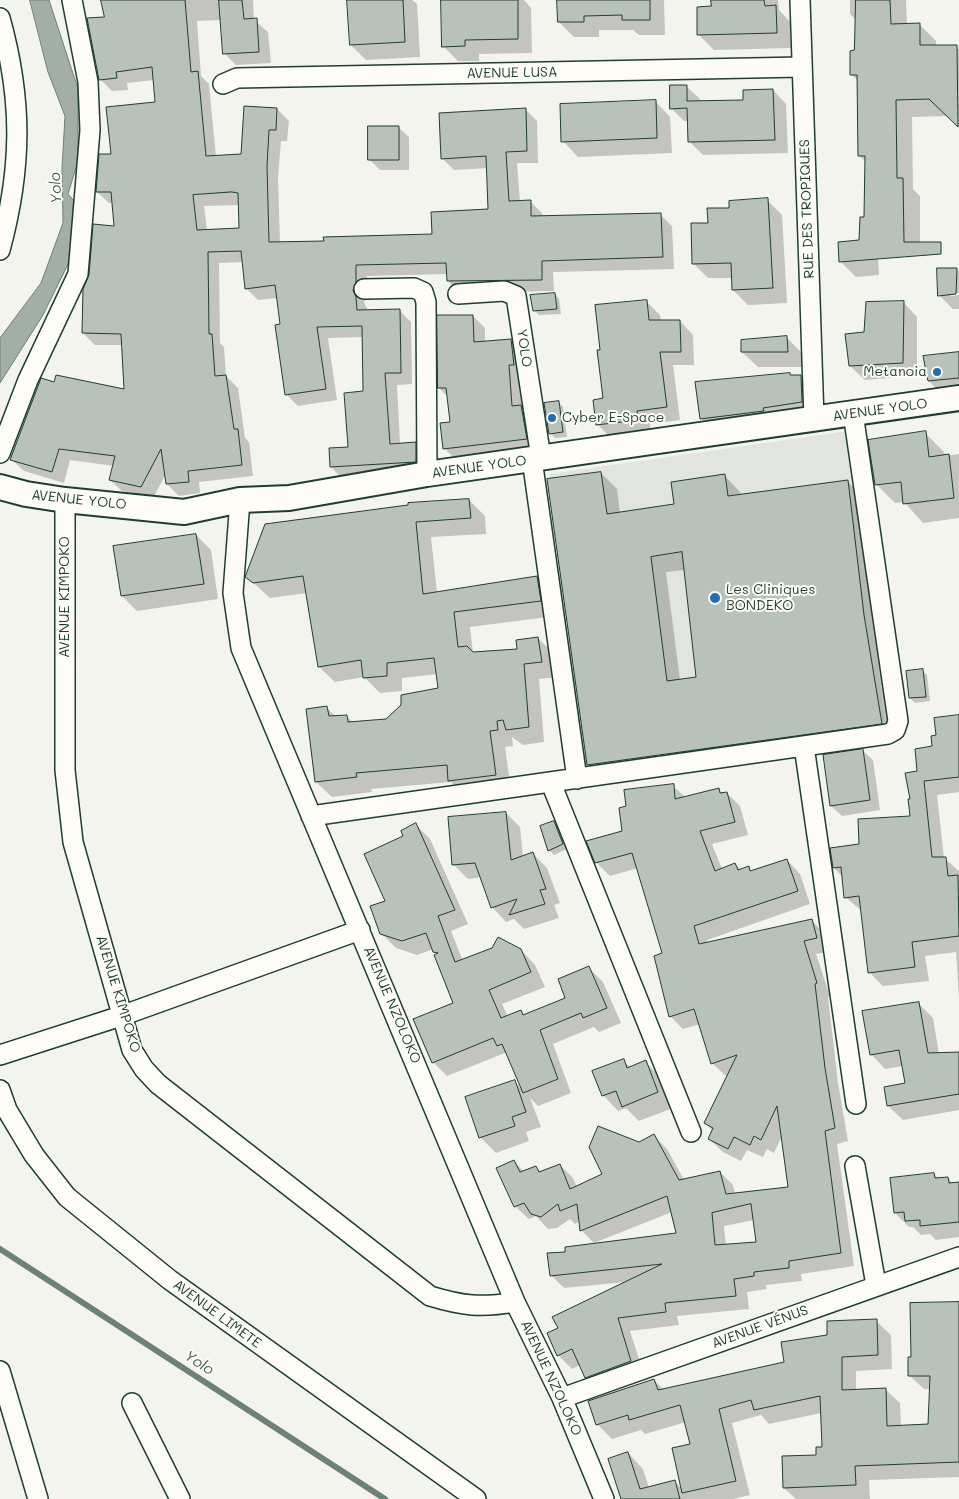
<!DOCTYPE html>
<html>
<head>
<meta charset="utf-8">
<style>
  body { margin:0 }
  canvas { display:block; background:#f4f4ef }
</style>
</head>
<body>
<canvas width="959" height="1499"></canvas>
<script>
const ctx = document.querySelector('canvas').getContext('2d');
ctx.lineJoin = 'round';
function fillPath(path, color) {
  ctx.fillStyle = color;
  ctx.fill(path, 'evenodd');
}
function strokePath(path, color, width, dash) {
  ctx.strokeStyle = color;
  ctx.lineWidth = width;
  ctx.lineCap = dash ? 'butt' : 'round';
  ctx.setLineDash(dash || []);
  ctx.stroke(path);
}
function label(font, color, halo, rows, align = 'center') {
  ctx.font = font + ' Mali,sans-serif';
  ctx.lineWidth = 4;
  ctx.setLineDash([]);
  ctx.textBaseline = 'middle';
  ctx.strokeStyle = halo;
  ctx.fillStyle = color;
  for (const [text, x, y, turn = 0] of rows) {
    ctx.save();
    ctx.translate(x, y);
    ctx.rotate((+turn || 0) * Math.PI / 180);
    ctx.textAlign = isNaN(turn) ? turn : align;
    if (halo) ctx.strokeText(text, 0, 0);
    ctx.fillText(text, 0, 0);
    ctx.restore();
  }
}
fillPath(new Path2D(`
  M848 431 885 722 578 764 549 474Z`), '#e2e5df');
const water = new Path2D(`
  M30 0H49L78 89V161L68 194 80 208 74 252 43 315 0 383V338L41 283 63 223 62 168 65 116 48 72Z`);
fillPath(water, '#a3aea7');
strokePath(water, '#6e8179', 1);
fillPath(new Path2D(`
  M102 0H253L254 20 268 32 271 63 236 65 224 53 221 20 197 21 201 76 209 84 216 157 242 155 277 109 289 121 287 141H281L278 178 280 243 433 236 490 210 488 168 454 170 442 158 525 109 537 121 538 163H517L520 202 530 201 542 213V217L660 214 672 226 674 269 553 272 554 291 460 293 448 281V274L367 276V294L364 302 368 311 399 310 411 322 412 384 397 385 400 444 415 443 427 455V473L343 479 331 467 349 448 364 393 363 337 328 338 337 400 298 406 286 394 278 298 258 300 246 288 243 262 219 263 220 343 224 347 226 376 238 388 245 438 249 442 253 476 199 482 200 493 179 496 167 484 166 474 153 498 122 491 110 480 114 466 70 460 64 483 24 471 12 460 55 383 125 390 123 345H95L83 333 115 227 113 203H109L97 192 112 155 157 103 154 80 127 83 128 90 112 91 100 79 105 18ZM240 205V229L207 230 204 206Z
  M348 0H412L417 4 420 57 366 60 351 45Z
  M443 0H524L531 8 532 53 479 54V61H458L443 46Z
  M558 0H664L665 35H639L633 30H599V37H574L559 22Z
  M712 0H778L779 10 790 22 791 48 714 50 699 35 713 8Z
  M850 0H906L907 25 919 24 936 41V46L956 47 959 49V127L947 116 912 117 913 189 920 196V255L878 256 879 275 856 277 841 262 863 241 865 218 866 162 859 155 858 81 852 75 856 51 857 21 850 14Z
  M686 86 700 99V102L745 101 773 90 786 104 788 153 703 155 690 142 689 121H684L671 108Z
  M655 101 670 117 672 153 578 157 563 141Z
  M398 127 409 137V170H380L370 160Z
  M767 200 782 215 787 303 748 305 733 290V278H708L693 263 709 224 730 209Z
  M957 269 959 272V293H951V296L959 295V309H953L939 295Z
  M555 294 559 299 561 314 539 315 534 310Z
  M646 301 660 315 661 321H680L693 335 694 365H673L680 420 650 424 651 433 611 438 598 425 605 399 601 351Z
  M903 302 917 317V376L865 380 850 366Z
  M473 316 485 328V342L511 341 523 353 520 377 523 408 533 419 538 451 456 460 444 448 451 423 448 397 439 388Z
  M787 338 802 353 803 367H758L742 352Z
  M959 353V393L943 395 929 381Z
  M789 374 792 376H801L815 390 816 416 715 432 701 418Z
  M558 402 563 407 567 437 555 438 550 433Z
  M925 433 944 452 945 456 959 454V518L923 523 904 502 895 503 876 484Z
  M601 473 617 489 620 513 675 505 725 476 740 492 741 495 847 481 863 497 897 739 604 780 588 764ZM685 570 698 678 680 680 666 572Z
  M469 500 485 516 486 534 431 537 437 593 537 578 552 593 556 616 470 627 473 653 518 650 538 638 554 654 557 677 539 679 544 742 523 745 512 737 513 746 505 747 511 790 465 796 451 782 371 789 372 792 332 797 316 782 326 707 336 717 346 716 354 723 387 721 440 689 438 674 402 678V691L380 693 364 677 335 682 319 667 307 593 270 598 247 577Z
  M196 535 211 550 218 599 137 611 122 596Z
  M922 670 927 675 930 701 915 703 910 698Z
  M959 717V792L937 795 944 858 959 871V998L956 952 925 956 929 981 883 986 869 972 862 911 845 897 843 877 834 868 861 845 911 817V800L919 772 937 736Z
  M862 750 873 760 880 810 842 816 831 806Z
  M673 786 685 797 718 789 723 794 727 793 740 806 748 835 712 844 722 869 735 864 741 870 748 868 752 872 787 860 800 874 810 904 707 940 708 944 812 921 825 934 829 952 816 954 830 996 828 997 838 1083 848 1141 837 1144 854 1266 801 1274 802 1281 766 1285 767 1289 747 1292 749 1309 677 1316 679 1325 630 1331 644 1375 599 1391 586 1377 580 1365 572 1369 558 1355 559 1329 626 1282 564 1288 551 1275 677 1234 672 1212 594 1243 581 1230 580 1221 575 1224 570 1219 557 1228 548 1229 536 1216 529 1219 515 1206 514 1161 524 1172 536 1167 541 1172 560 1165 573 1178 577 1187 604 1175 639 1144 654 1136 667 1149 684 1180 720 1172 733 1185 735 1194 789 1188 782 1136 774 1153 767 1149 763 1157 747 1150 741 1161 723 1152 709 1139 713 1131 705 1123 729 1075 726 1076 712 1063 700 1024 683 1029 670 1016 664 954 638 868 610 876 596 862 623 832ZM754 1220 757 1243 726 1246 724 1226Z
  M506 813 520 827 523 857 533 854 547 868 560 903 554 905 559 918 524 929 514 919 506 922 492 907 481 877 468 879 453 864Z
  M554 823 559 828 567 849 554 855 549 850Z
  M416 825 430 839 468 924 451 931 463 961 521 950 535 965 545 987 502 1004 508 1017 521 1011 526 1016 567 999 589 968 603 982 621 1023 599 1032 594 1027 553 1044 571 1093 538 1106 530 1098 541 1127 526 1132 529 1141 496 1153 480 1137 514 1081 523 1090 509 1056 505 1053 447 1076 433 1062 454 1003 438 955 434 949 417 955 396 948 381 933 387 901 405 837Z
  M918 1003 933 1018 939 1054 959 1053V1116V1110L903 1120 888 1106 906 1084 903 1066 885 1069 871 1054Z
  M623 1060 631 1068 645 1062 661 1077 673 1108 639 1121 626 1108 618 1111 603 1095Z
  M934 1174 939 1179 948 1178 953 1184 959 1183V1237L936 1240 930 1234 921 1235 913 1227H909L895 1213Z
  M959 1303V1477L869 1480 870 1499H796L784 1488 818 1456 823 1448 821 1413 769 1424 761 1415 732 1423 750 1495 733 1499H624L628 1453 643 1469 649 1488 675 1482 683 1490 691 1445 686 1422 645 1434 641 1430 612 1439 597 1424 654 1380 664 1390 785 1363 829 1336 876 1321 891 1335 892 1369 856 1371V1390L885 1389 900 1403 901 1427 930 1426 931 1389H924L909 1375 912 1358Z`), '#0003');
strokePath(new Path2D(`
  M0 1249 385 1499`), '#6e8179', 6);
const building = new Path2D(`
  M101 0H185L191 72 198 71 206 156 241 154 244 106 277 108 276 130H269L267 166 269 242 324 241 323 237 432 234 431 212 488 209 486 156 441 159 439 113 526 108 527 151 506 152 509 201 531 200V216L661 213 663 257 542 261V280L447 281 446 263 356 265V282L353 290 356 297 357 310 400 309 401 373H385L390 444 416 442V462L330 467 329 448 348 447 344 393 363 391 362 326 317 327 326 389 285 395 275 325 280 324 275 285 245 289 241 251 208 252 209 334H212L215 376 226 375 234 429H238L242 465 188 471 189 482 166 484 161 449 141 487 109 480 115 456 59 449 52 472 10 460 41 378 54 382 56 375 124 389 121 334 82 333 83 289 89 275 93 224 114 226 111 192H96L99 154H111L106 107 155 102 152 67 116 72 117 78 99 80 87 18 104 17ZM232 192 238 193 239 228 197 230 193 195Z
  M219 0H242L244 19 257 18 259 52 223 54Z
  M347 0H403L405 42 350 45Z
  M441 0H518V39L465 40V46L442 47Z
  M557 0H650V20H622V15L584 16V22H558Z
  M711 0H764L765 6 776 5 777 33 697 35V7L711 6Z
  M856 0H890L891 24 920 23V45H957L958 127 929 99 896 100 897 178H903L904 242H941V254L839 262 838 242 859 240 860 217H864L865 156H858L857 75H850V51L854 50Z
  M670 85H687V101L743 100V90L773 89 775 140 688 142 687 108 670 109Z
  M656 100 657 138 561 142 560 104Z
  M368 126H399V160H368Z
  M768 198 773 288 732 290 731 263 692 264 691 223H708L707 208H729V201Z
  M937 268H957L956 294 938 296Z
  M555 293 557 309 533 311 530 295Z
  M647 300 649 320H680L681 352H660L667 407 637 411 638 420 596 425 593 400 603 398 597 350H600L595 305Z
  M904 301 903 363 849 366 845 334 864 332 866 302Z
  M437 315H473L474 342 511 339 514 365H509L512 406 521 405 527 439 443 449 440 423 450 422 446 388H438Z
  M787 336 788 352H741V340Z
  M959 352V378L928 381 923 356Z
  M790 373V375H801L802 402 763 408 764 411 700 419 695 382Z
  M559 401 563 432 549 434 544 403Z
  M926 431 929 457 949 454 954 498 903 504 901 482 875 485 868 440Z
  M601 472 607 514 674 504 671 482 725 474 728 496 848 480 864 615 882 724 587 765 547 479ZM682 552 696 677 667 681 651 557Z
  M469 499 471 518 416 522 423 594 537 576 541 601 454 612 458 647 467 646 473 652 517 649 516 640 538 637 542 662 524 664 529 727 506 730 503 720 497 721 498 730 490 731 496 775 448 781 447 765 356 773 357 777 315 782 306 709 327 706 329 716 347 715 348 722 386 719 401 705V695L438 688 434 658 387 663V676L363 678 361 660 318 667 303 576 253 583 245 577 265 524 408 505V503Z
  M196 534 204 584 121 596 113 546Z
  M923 669 926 697 909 698 906 671Z
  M959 715V777L924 781 932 857H946L948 876 958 875 959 936 912 942 915 967 868 973 859 896 844 898 841 867 833 868 830 848 859 844 858 819 910 816 908 799H910L905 773 917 771 915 749 932 746 931 736 936 735 934 718Z
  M863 749 870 800 830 806 823 755Z
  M674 784 675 799 719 788 720 793 727 792 735 822 700 831 715 871 735 863 738 870 749 866 750 871 787 859 798 891 694 926 699 944 812 919 817 938 804 941 817 983 815 984 825 1068 835 1128 825 1131 841 1253 789 1261V1268L754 1272V1276L734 1279 736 1296 665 1303 666 1312 618 1318 631 1361 585 1378 572 1349 557 1356 547 1333 558 1328 552 1317 662 1264 550 1276 547 1253 565 1252V1247L676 1233 667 1196 580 1231 577 1204 560 1211 558 1204 541 1217 531 1214 524 1203 514 1207 496 1168 514 1160 520 1172 536 1166 539 1172 560 1164 570 1189 602 1174 589 1147 598 1126 639 1142 654 1134 679 1180 720 1171 726 1194 788 1187 777 1106 761 1140 754 1136 750 1145 734 1137 728 1149 708 1139 713 1128 704 1123 737 1055 711 1064 694 1009 669 1017 654 956 662 953 632 853 595 863 586 841 622 831 619 808 626 806 624 790ZM751 1204 756 1242 715 1245 712 1213Z
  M506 812 511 860 533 852 546 889 540 890 545 904 509 915 517 899 491 908 475 863 452 865 448 817Z
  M554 821 563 844 548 851 540 826Z
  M416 823 455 910 438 916 455 962 492 948 498 937 521 949 531 972 489 990 501 1018 521 1010 523 1015 565 998 558 979 589 966 607 1008 583 1018 581 1013 540 1030 558 1079 523 1093 502 1044 497 1046 493 1038 432 1063 413 1019 453 1003 434 955 438 953 433 952 426 933 402 941 380 934 370 906 385 901 364 854 403 836 401 831Z
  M919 1002 928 1053 959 1052V1094L887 1106 884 1087 905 1083 899 1050 870 1055 862 1011Z
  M624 1059 627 1068 646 1060 658 1092 622 1107 616 1091 602 1096 592 1071Z
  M515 1080 526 1112 512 1117 515 1126 479 1138 465 1097Z
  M934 1173 935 1178 948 1177 949 1183 959 1182V1222L920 1226V1220L905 1221 904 1212 894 1213 890 1178Z
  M959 1302V1462L855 1466 856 1485 783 1488 782 1456 816 1455V1447H822L820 1396 754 1410 751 1400 719 1409 736 1481 682 1493 672 1448 690 1444 680 1405 629 1420 628 1415 596 1425 588 1401 654 1379 658 1390 784 1362 781 1342 827 1335V1321L877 1319 878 1355 842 1357V1390L886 1388 887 1426 928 1424 930 1376H908V1357H911L910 1303Z
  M628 1452 640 1489 675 1480 680 1499H621L608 1459Z`);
fillPath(building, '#b9c1bb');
strokePath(building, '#1f3d34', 1);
const minor = new Path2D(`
  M800 0 814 419
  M0 18C23 101 22 168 0 250
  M223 84 237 78 802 67
  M364 289 414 288 423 292 426 302 427 474
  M458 294 504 291 516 296 541 458
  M0 453 28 380 78 274 90 130 88 82 72 0
  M532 459 577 779
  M65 500V770L73 842 132 1050 144 1069 158 1084 430 1296C463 1306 481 1308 515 1302
  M240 500 233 593 241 648 515 1302 562 1398 604 1499
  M804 746 856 1104
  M551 783 691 1132
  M311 816 888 734 895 730 898 721 853 413
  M0 1055 121 1016 360 930
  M0 1090 7 1110 34 1155 67 1197 170 1280 476 1499
  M855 1166 876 1285
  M0 1371 38 1499
  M562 1398 959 1257
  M132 1403 180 1499`);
const tertiary = new Path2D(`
  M0 487 26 494 65 500 184 512 240 500 289 498 427 474 959 398`);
strokePath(minor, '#1f3d34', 22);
strokePath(tertiary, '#1f3d34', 28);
strokePath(minor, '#fdfcf7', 19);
strokePath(tertiary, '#fdfcf7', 24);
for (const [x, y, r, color] of [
  [937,372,5,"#1f6fb2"],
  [552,418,5,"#1f6fb2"],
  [715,598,6,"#1f6fb2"]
]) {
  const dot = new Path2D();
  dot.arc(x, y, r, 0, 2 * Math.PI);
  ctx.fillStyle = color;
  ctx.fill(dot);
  strokePath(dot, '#fdfcf7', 2);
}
label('14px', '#1f3d34', '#fdfcf7', [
  ["AVENUE LUSA",512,73,-1],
  ["RUE DES TROPIQUES",807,209,-92],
  ["YOLO",524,348,82],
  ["AVENUE YOLO",880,410,-8],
  ["AVENUE YOLO",479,467,-8],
  ["AVENUE YOLO",79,500,6],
  ["AVENUE KIMPOKO",65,597,-90],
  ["AVENUE KIMPOKO",118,994,73],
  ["AVENUE NZOLOKO",392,1005,67],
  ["AVENUE LIMETE",217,1314,36],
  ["AVENUE VÉNUS",760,1327,-20],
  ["AVENUE NZOLOKO",551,1378,65]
]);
label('14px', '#1f3d34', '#fdfcf7', [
  ["Metanoia",927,372,"right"],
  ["Cyber E-Space",562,418],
  ["Les Cliniques",726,590],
  ["BONDEKO",726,606]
], 'left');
label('italic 15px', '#475f56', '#fdfcf7', [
  ["Yolo",56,188,-93],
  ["Yolo",199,1363,33]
]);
</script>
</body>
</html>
